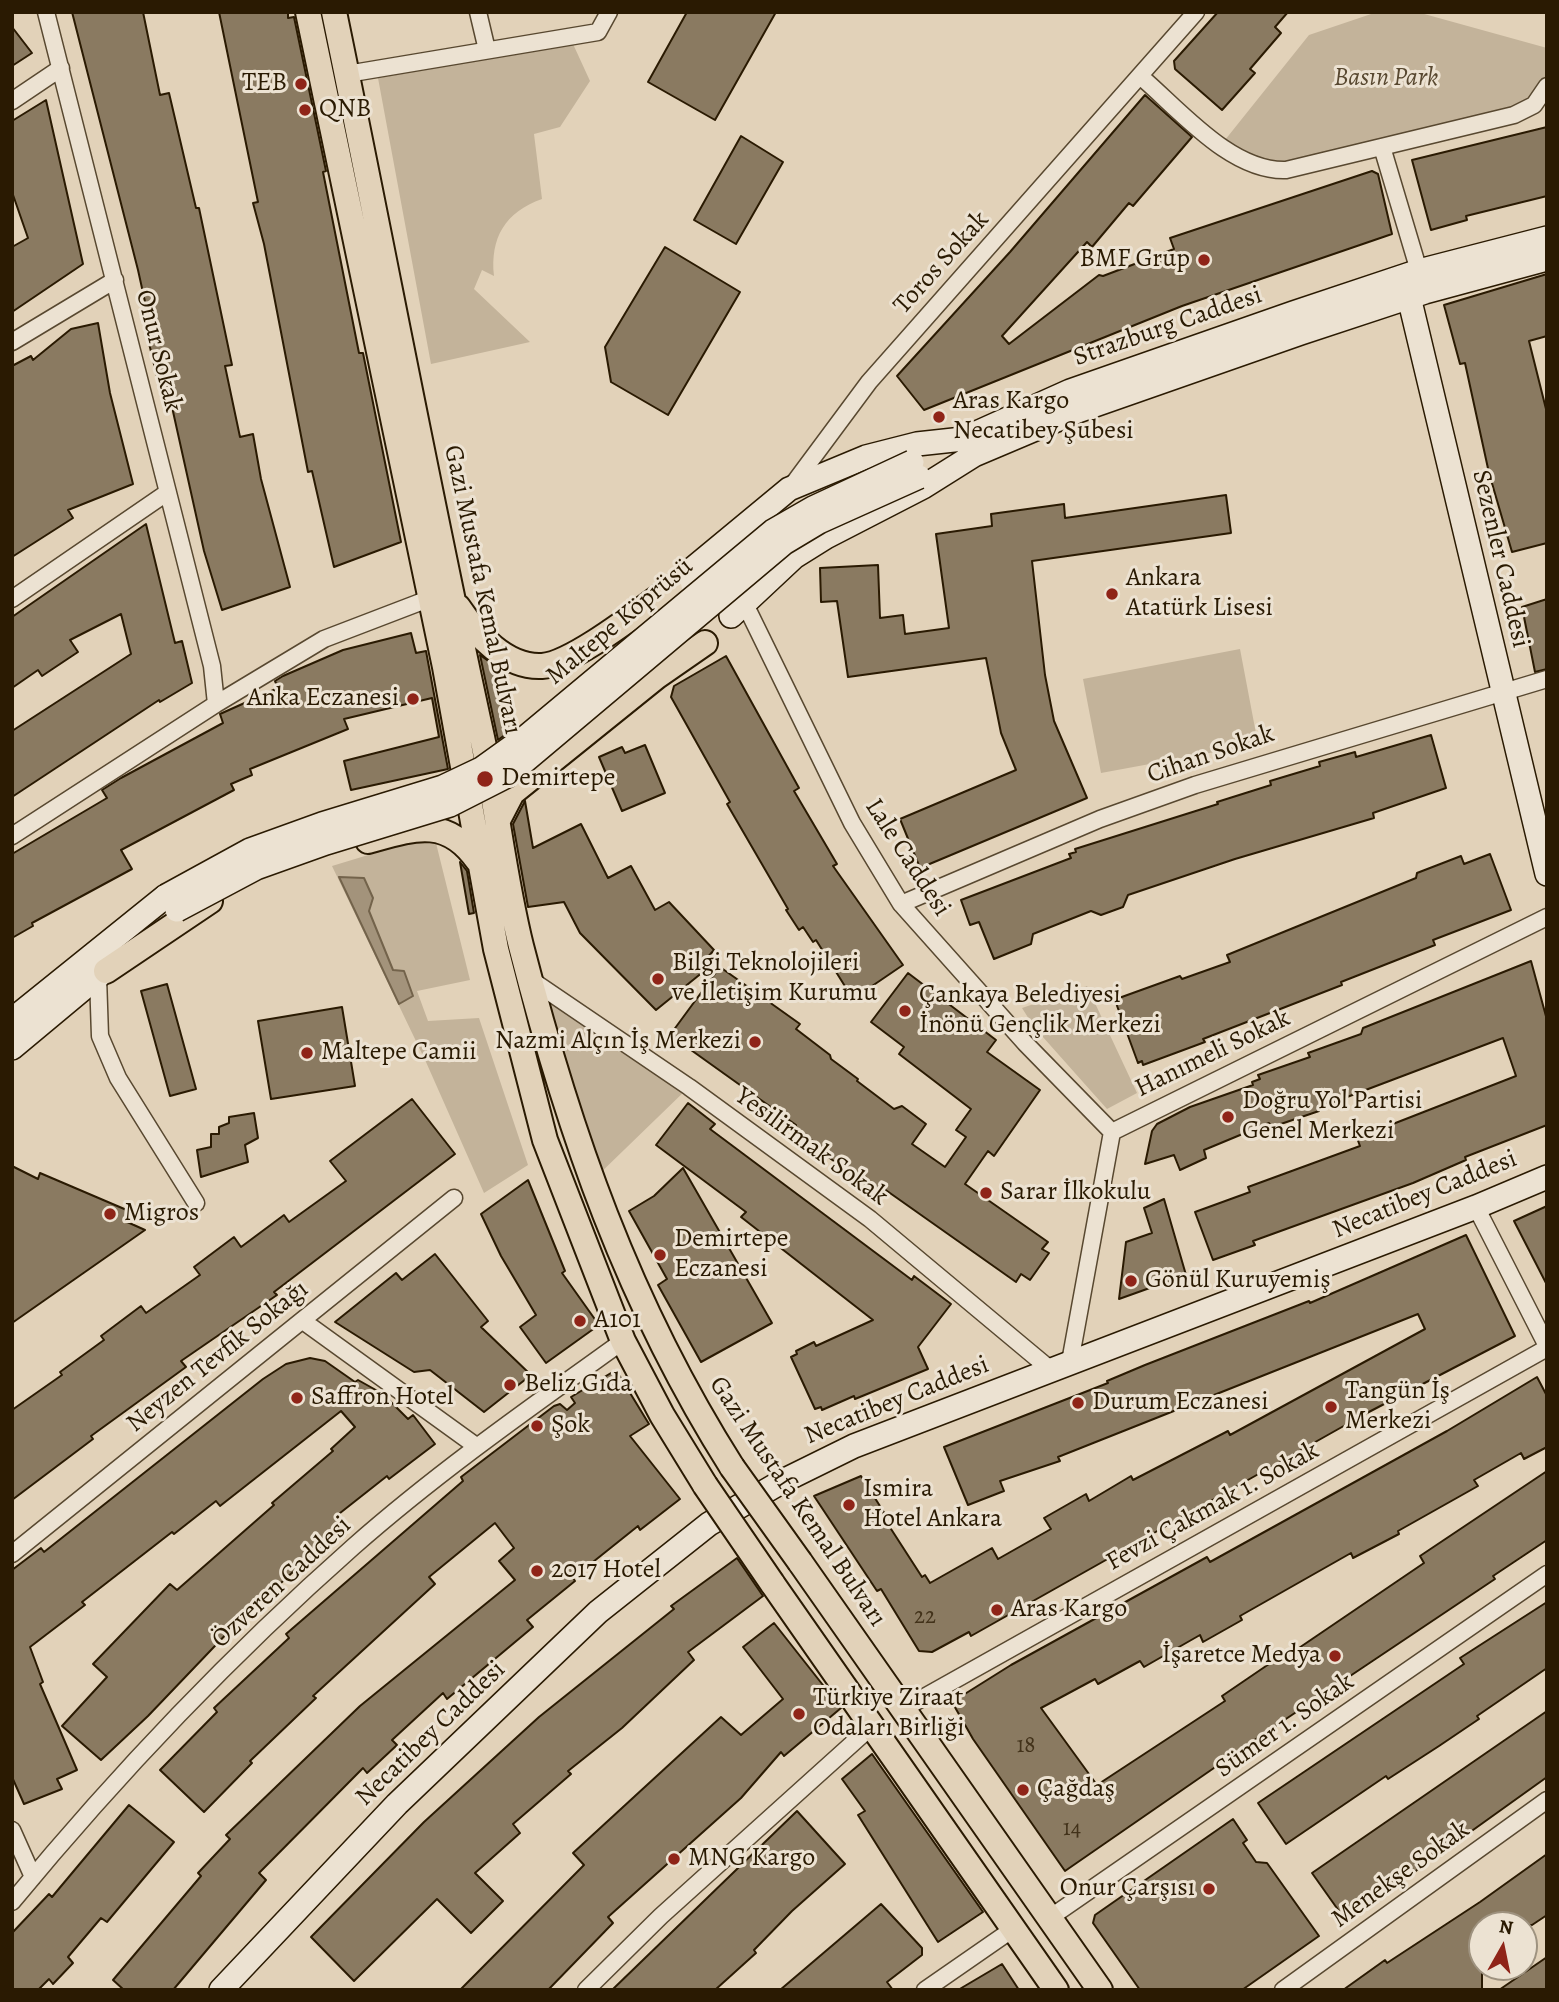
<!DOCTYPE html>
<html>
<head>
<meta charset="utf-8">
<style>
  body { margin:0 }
  #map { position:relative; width:1559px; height:2002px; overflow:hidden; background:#e2d2b9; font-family:Alegreya,serif }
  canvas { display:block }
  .frame { position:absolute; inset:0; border:14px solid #2a1a02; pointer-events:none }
  .north { position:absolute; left:1468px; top:1911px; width:70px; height:70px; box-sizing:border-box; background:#ece2d2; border:2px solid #9e927f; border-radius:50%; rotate:9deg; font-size:19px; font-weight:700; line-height:28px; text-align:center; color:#2a1a02 }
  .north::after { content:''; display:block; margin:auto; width:24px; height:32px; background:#8f2418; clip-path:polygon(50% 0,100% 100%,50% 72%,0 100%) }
</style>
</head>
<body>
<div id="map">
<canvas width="1559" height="2002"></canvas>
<div class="frame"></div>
<div class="north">N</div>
</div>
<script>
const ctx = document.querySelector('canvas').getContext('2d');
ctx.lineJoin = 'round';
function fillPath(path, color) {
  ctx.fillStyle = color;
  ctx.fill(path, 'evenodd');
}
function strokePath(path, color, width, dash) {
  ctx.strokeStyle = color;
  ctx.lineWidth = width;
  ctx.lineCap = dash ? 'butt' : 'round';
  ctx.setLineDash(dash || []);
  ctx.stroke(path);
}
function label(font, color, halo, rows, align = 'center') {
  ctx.font = font + ' Alegreya,serif';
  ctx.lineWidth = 6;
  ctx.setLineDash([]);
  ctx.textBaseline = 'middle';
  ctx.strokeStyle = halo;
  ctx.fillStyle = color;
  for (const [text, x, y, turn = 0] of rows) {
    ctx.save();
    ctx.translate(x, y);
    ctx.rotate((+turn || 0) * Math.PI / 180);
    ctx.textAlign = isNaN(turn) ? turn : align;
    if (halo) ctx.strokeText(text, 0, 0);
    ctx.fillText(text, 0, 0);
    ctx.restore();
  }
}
fillPath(new Path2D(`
  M1377 12H1417L1547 48V86L1534 105 1286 170 1221 145 1309 35Z
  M573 44 590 81 560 127 534 134 542 199C505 212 490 238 494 276L482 270 474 289 530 342 431 364 378 78Z
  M1240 649 1258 744 1101 773 1083 679Z
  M434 835 470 980 417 991 428 1021 479 1018 528 1165 484 1193 426 1062 332 866Z
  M530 979 689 1087 593 1180Z
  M1087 986 1137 1093 1107 1109 1034 1027 1022 1008Z`), '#c3b39a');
const water = new Path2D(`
  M339 877 364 878 373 898 369 911 393 970 404 971 413 996 399 1004Z`);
fillPath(water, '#a3937b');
strokePath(water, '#73634b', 2);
const building = new Path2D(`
  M72 12H143L160 95 169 93 196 208H199L232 365 225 366 240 437 253 434 261 479 290 587 222 610 204 551 166 380 158 381 148 339 153 338 138 270Z
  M219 12H288V18L294 17 326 171 323 172 359 353H363L401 542 334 567 312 471 308 472 264 244 253 203 258 202Z
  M687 12H776L715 120 648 82Z
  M1218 12H1288L1275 27 1281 33 1250 69 1255 73 1222 110 1175 69 1174 61Z
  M12 27 32 53 12 66Z
  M1145 95 1192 137 1133 206 1129 203 1092 247 1087 242 1002 336 1009 344 1099 275 1103 276 1174 249 1170 238 1372 171 1378 174 1392 234 1182 306 924 410 897 376 1010 252Z
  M46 100 83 264 12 312V247L28 238 12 192V121Z
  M1547 127V196L1466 216 1467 220 1431 230 1412 160Z
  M741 136 783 162 736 244 694 220Z
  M665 247 740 292 668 415 611 382 605 347Z
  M1547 274V336L1529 341 1547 413V543L1512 552 1489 473 1465 363 1460 364 1444 305Z
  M98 323 110 393 133 484 68 510 73 518 12 557V366L31 356 33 360 71 329Z
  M1226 495 1231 533 1032 561 1045 675 1054 721 1087 798 920 868 900 819 1016 770 1001 733 986 658 848 677 837 601 821 602 820 568 878 565 880 618 903 615 905 634 949 628 936 534 992 526 991 514 1064 504 1065 518Z
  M146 524 175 643 182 641 192 683 160 702 159 700 12 797V731L131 654 121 614 70 640 78 652 42 676 38 670 12 688V617Z
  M1547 599V669L1535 672 1522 607Z
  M411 633 416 653 426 651 448 769 351 790 344 761 439 737 432 698 344 719 348 729 250 769 252 775 231 784 234 790 121 850 132 869 32 923 33 926 12 938V854L107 798 102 790 121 778 223 723 220 714 278 688 275 681 283 676 343 650Z
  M480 655 504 672 513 729 498 740Z
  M726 656 799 788 794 791 837 864 833 866 903 965 853 999 816 940 813 942 803 927 799 930 786 910 788 909 727 804 730 802 671 697 674 686Z
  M1431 735 1446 788 1373 813 1374 818 1235 859 1128 895 1123 907 1101 915 1091 911 1033 934 1031 944 994 959 979 922 970 925 961 900 1071 858 1069 854 1076 852 1075 849 1218 804 1217 802 1271 785 1270 781 1320 766 1319 762 1355 752 1356 757Z
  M645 745 665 793 622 811 599 757 622 747 625 753Z
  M525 801 533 848 581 824 608 878 631 866 655 910 669 902 714 950 707 958 714 963 656 1010 580 933 564 902 528 907 513 824Z
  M1490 854 1511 910 1433 940 1435 945 1341 982 1342 985 1203 1039 1205 1042 1143 1065 1142 1061 1138 1063 1116 1003 1120 1002 1119 998 1180 976 1182 979 1230 962 1227 955 1416 878 1417 873 1461 856 1464 864Z
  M460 862 467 871 474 913 469 914Z
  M1531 961 1547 1020V1125L1465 1157 1466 1160 1413 1183 1253 1241 1255 1245 1213 1260 1195 1212 1250 1192 1248 1187 1360 1146 1357 1138 1516 1076 1503 1038 1318 1108 1319 1111 1272 1127 1269 1123 1204 1150 1206 1158 1180 1170 1174 1155 1145 1164 1152 1131 1157 1124 1190 1107 1253 1085 1252 1082 1260 1079 1258 1075 1310 1057 1308 1053 1361 1034 1363 1028Z
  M720 967 800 1024 796 1029 830 1055 831 1059 858 1079 857 1081 894 1109 902 1106 926 1124 912 1144 945 1167 966 1137 956 1130 971 1109 899 1054 904 1047 871 1022 908 973 996 1040 987 1052 1040 1090 994 1156 988 1151 965 1184 1048 1242 1042 1249 1049 1253 1030 1280 1021 1274 1016 1282 880 1186 876 1192 816 1148 818 1145 794 1127 796 1125 670 1035Z
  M167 984 196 1089 170 1096 141 991Z
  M342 1007 355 1086 271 1099 258 1021Z
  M412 1099 455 1154 274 1292 277 1295 181 1361 186 1367 91 1436 93 1439 12 1500V1410L62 1375 60 1372 104 1340 101 1336 141 1306 146 1313 200 1275 194 1267 234 1237 241 1247 284 1215 289 1222 346 1181 330 1161Z
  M688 1103 715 1124 710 1129 912 1280 914 1276 951 1304 918 1347 928 1369 855 1399 854 1396 822 1410 821 1407 815 1409 791 1357 797 1354 796 1351 814 1342 816 1346 873 1320 741 1217 746 1212 656 1145Z
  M254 1113 258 1138 245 1145 248 1162 201 1177 197 1150 211 1147V1134H219V1127L229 1123V1117Z
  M12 1166 38 1179 40 1173 129 1211 125 1221 145 1230 12 1323Z
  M683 1168 772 1323 701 1362 658 1285 667 1279 629 1211 654 1196Z
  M528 1180 565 1271 562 1273 599 1325 546 1363 520 1327 536 1315 501 1256 481 1214Z
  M1164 1199 1186 1275 1119 1299 1126 1242 1152 1233 1144 1208Z
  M1547 1206V1285L1514 1221Z
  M1466 1235 1515 1336 1365 1414 971 1636 969 1632 932 1652 919 1651 881 1589 877 1591 814 1496 861 1476 885 1514 882 1515 922 1577 925 1575 930 1583 992 1548 998 1559 1051 1529 1044 1518 1086 1494 1089 1501 1131 1476 1133 1480 1228 1431 1230 1435 1425 1329 1418 1314 1058 1457 1060 1461 1000 1481 1004 1491 968 1505 944 1447 1108 1383 1107 1381 1145 1365 1309 1301 1310 1303Z
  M435 1254 488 1321 481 1327 531 1375 484 1412 430 1370 414 1372 335 1322 396 1273 402 1280Z
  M310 1358 325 1361 355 1382 358 1380 383 1394 408 1419 413 1415 435 1444 389 1479 387 1476 335 1517 344 1525 233 1627 148 1716 101 1760 62 1726 107 1677 93 1664 170 1584 177 1590 274 1505 272 1503 333 1451 331 1449 355 1427 341 1411 220 1506 216 1501 174 1534 172 1532 82 1602 85 1605 30 1647 43 1682 40 1684 77 1770 57 1779 62 1789 24 1804 12 1777V1570L41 1548 44 1552 263 1379 286 1364Z
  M616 1370 649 1424 630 1436 680 1499 640 1530 638 1526 573 1578 575 1581 527 1620 533 1627 447 1699 443 1693 392 1740 397 1745 367 1773 363 1768 259 1873 266 1880 173 1990H124L113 1980 201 1876 198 1873 230 1839 226 1835 360 1706 515 1580 499 1561 514 1548 495 1523 429 1577 435 1584 313 1696 316 1698 250 1761 252 1763 204 1812 160 1770 217 1712 214 1708 289 1638 286 1634 463 1481 461 1477 554 1406 560 1404 567 1410 575 1403 571 1397Z
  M1537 1377 1547 1396V1447L1524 1459 1521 1453 1474 1480 1478 1486 1398 1531 1399 1534 1353 1558 1351 1553 1240 1616 1242 1620 1203 1642 1200 1635 1144 1667 1140 1661 1098 1684 1095 1679 1041 1708 1097 1785 1225 1701 1222 1696 1291 1649 1293 1652 1424 1563 1420 1556 1547 1471V1540L1493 1576 1495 1579 1253 1741 1065 1871 973 1739 952 1702 1011 1665 1207 1557 1210 1562 1447 1431Z
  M737 1558 763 1596 688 1652 694 1660 622 1728 568 1771 571 1774 513 1824 520 1833 475 1873 503 1901 471 1933 437 1899 354 1981 311 1937 424 1822 539 1717 674 1609 671 1606Z
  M1547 1602V1668L1477 1716 1479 1719 1439 1746 1388 1779 1386 1776 1286 1844 1258 1803 1464 1664 1460 1658Z
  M774 1623 841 1708 784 1756 781 1752 741 1798 608 1917 613 1923 548 1990H460L584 1865 573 1853 721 1717 741 1735 783 1699 743 1647Z
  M1547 1711V1777L1346 1921 1312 1873Z
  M872 1754 983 1912 938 1942 858 1815 865 1811 842 1779Z
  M129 1805 174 1842 107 1922 101 1918 68 1957 73 1963 53 1984 49 1979 38 1990H12V1933L49 1894 52 1897Z
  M797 1811 845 1864 792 1911 754 1950 756 1953 715 1990H612Z
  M1233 1819 1247 1840 1243 1843 1256 1862 1267 1863 1319 1936 1242 1990H1140L1093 1923 1095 1915Z
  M1547 1854V1915L1532 1925H1482V1990H1343L1385 1960 1387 1963 1480 1902Z
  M881 1904 922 1948V1955L887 1982 893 1990H780Z
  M1547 1957V1990H1499Z
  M1002 1964 1019 1990H958Z`);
fillPath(building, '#8a7a61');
strokePath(building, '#2a1a02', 2);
const street = new Path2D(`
  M46 12 212 666 216 704
  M478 12 487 50
  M347 74 598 32 609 12
  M1140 76C1180 110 1231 172 1286 170L1514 115 1534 105 1547 86
  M12 101 61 68
  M1382 147 1419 271
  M12 342 115 280
  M791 487 869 382 1196 12
  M12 599 168 492
  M745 604 852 823 901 904 1025 1043 1112 1132
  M12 836 216 704 324 639 431 598
  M901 904 1100 819 1195 785 1547 679
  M98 977 100 1036 118 1078 196 1203
  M530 979 689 1087 870 1219 1051 1370
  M1112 1132 1547 917
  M1476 1207 1547 1346
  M303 1321 476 1446
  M1070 1362 1112 1132
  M12 1554 454 1198
  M903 1709 1547 1348
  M12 1830 33 1877
  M12 1902C116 1776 231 1655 353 1547 438 1472 531 1407 623 1341
  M1051 1917 1547 1574
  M586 1990 661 1916 873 1725
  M925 1990 1013 1929
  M1283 1990 1547 1800`);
const secondary = new Path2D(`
  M1409 297 1547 874
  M679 580 789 489 866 457 917 444 963 439 1070 391 1293 313 1419 271 1547 238
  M731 616 794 557 826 537 923 487 974 455 1078 411 1301 333 1425 292 1547 259
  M12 1020 166 896
  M12 1048 120 958
  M221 1990 397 1804 598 1612 709 1524 783 1481 854 1446 1476 1207 1547 1177`);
const primary = new Path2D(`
  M308 12 445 667 496 949 545 1140 623 1341 662 1415 705 1485
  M334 12C384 254 429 496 482 737 497 806 504 878 521 946 569 1133 628 1303 732 1467
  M458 607C476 634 506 668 542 666 573 664 643 608 670 589
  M498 820 512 793 656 677 705 643
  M368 841C414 828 447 816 478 861
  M106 971 210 901
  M800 1562 1100 1990
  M772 1583 1056 1990`);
strokePath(street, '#584830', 19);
strokePath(secondary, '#2a1a02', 26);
strokePath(primary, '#2a1a02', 28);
strokePath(street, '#ece2d2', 16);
strokePath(secondary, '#ece2d2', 23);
strokePath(primary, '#e2d2b9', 24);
const secondaryBridge = new Path2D(`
  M166 896 250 850 322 824 443 787 481 769 527 736 773 531 813 508 912 462
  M177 910 256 868 326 843 450 805 507 776 784 543 819 522 919 477`);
const primaryBridge = new Path2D(`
  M732 1467 800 1562
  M705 1485 772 1583`);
strokePath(secondaryBridge, '#2a1a02', 26, []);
strokePath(primaryBridge, '#2a1a02', 28, []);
strokePath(secondaryBridge, '#ece2d2', 23);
strokePath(primaryBridge, '#e2d2b9', 24);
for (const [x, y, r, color] of [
  [301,84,7,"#8f2418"],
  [305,110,7,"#8f2418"],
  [1204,260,7,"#8f2418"],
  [939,417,7,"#8f2418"],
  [1112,594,7,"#8f2418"],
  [413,699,7,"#8f2418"],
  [485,779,9,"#8f2418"],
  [658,979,7,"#8f2418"],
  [905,1011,7,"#8f2418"],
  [755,1042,7,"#8f2418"],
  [307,1053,7,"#8f2418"],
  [1228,1117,7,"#8f2418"],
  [986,1193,7,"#8f2418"],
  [110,1214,7,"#8f2418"],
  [660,1255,7,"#8f2418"],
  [1131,1281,7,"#8f2418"],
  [580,1321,7,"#8f2418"],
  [510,1385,7,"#8f2418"],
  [297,1398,7,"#8f2418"],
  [1078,1403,7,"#8f2418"],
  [1331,1407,7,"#8f2418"],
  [537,1426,7,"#8f2418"],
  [849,1505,7,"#8f2418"],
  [537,1571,7,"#8f2418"],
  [997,1610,7,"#8f2418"],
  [1335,1656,7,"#8f2418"],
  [799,1714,7,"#8f2418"],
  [1023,1790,7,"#8f2418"],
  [674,1859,7,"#8f2418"],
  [1209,1889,7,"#8f2418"]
]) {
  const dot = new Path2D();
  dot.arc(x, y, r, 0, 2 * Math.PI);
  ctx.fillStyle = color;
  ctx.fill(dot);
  strokePath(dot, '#ece2d2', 2.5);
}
label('23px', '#42321a', null, [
  ["22",925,1617],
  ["18",1026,1746],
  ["14",1072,1829]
]);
label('italic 26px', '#584830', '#ece2d2', [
  ["Basın Park",1386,79]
]);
label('26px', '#2a1a02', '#ece2d2', [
  ["TEB",287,84,"right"],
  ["QNB",319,110],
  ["BMF Grup",1190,260,"right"],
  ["Aras Kargo",953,402],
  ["Necatibey Şubesi",953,432],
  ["Ankara",1126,579],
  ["Atatürk Lisesi",1126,609],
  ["Anka Eczanesi",399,699,"right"],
  ["Demirtepe",501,779],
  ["Bilgi Teknolojileri",672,964],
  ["ve İletişim Kurumu",672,994],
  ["Çankaya Belediyesi",919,996],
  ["İnönü Gençlik Merkezi",919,1026],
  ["Nazmi Alçın İş Merkezi",741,1042,"right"],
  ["Maltepe Camii",321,1053],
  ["Doğru Yol Partisi",1242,1102],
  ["Genel Merkezi",1242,1132],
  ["Sarar İlkokulu",1000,1193],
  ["Migros",124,1214],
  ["Demirtepe",674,1240],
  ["Eczanesi",674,1270],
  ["Gönül Kuruyemiş",1145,1281],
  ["A101",594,1321],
  ["Beliz Gıda",524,1385],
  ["Tangün İş",1345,1392],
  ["Merkezi",1345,1422],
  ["Saffron Hotel",311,1398],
  ["Durum Eczanesi",1092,1403],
  ["Şok",551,1426],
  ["Ismira",863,1490],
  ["Hotel Ankara",863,1520],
  ["2017 Hotel",551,1571],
  ["Aras Kargo",1011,1610],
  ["İşaretce Medya",1321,1656,"right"],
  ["Türkiye Ziraat",813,1699],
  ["Odaları Birliği",813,1729],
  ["Çağdaş",1037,1790],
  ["MNG Kargo",688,1859],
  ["Onur Çarşısı",1195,1889,"right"]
], 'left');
label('26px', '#2a1a02', '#ece2d2', [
  ["Toros Sokak",942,263,-48],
  ["Strazburg Caddesi",1168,327,-19],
  ["Onur Sokak",158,351,76],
  ["Sezenler Caddesi",1500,559,77],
  ["Gazi Mustafa Kemal Bulvarı",482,590,78],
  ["Maltepe Köprüsü",620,622,-40],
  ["Cihan Sokak",1211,755,-19],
  ["Lale Caddesi",907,858,57],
  ["Hanımeli Sokak",1213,1054,-26],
  ["Yesilirmak Sokak",811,1147,36],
  ["Necatibey Caddesi",1425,1195,-22],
  ["Neyzen Tevfik Sokağı",218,1357,-39],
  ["Necatibey Caddesi",897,1401,-22],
  ["Gazi Mustafa Kemal Bulvarı",797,1502,56],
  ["Fevzi Çakmak 1. Sokak",1213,1507,-29],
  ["Özveren Caddesi",282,1583,-43],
  ["Sümer 1. Sokak",1285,1726,-35],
  ["Necatibey Caddesi",431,1734,-44],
  ["Menekşe Sokak",1401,1875,-36]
]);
</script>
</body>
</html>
